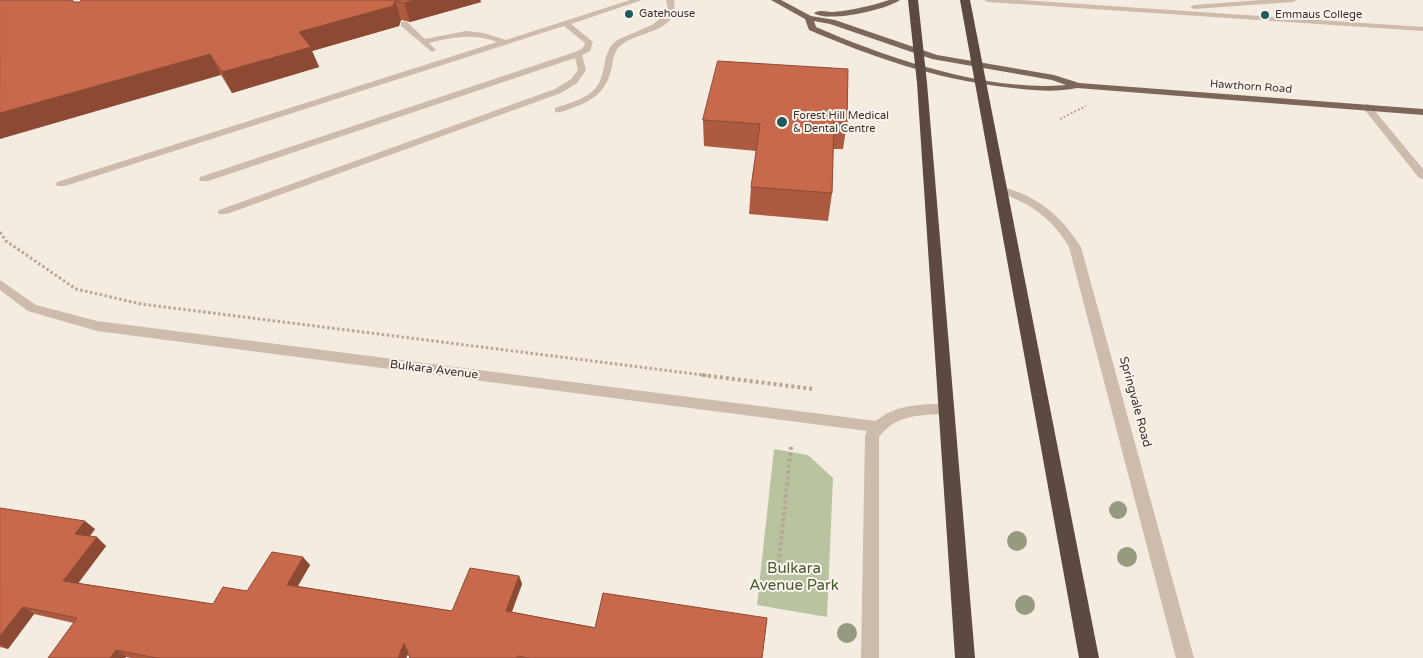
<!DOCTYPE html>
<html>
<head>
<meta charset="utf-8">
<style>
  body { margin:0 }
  canvas { display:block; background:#f4ebe1 }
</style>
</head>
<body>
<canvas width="1423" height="658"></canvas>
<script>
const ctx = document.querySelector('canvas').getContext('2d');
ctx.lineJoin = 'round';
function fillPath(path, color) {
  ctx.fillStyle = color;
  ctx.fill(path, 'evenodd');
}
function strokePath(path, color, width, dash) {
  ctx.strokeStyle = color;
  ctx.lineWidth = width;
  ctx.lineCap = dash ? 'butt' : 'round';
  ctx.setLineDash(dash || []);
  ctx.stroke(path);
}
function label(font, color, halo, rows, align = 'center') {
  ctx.font = font + ' "Varela Round",sans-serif';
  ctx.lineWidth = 4;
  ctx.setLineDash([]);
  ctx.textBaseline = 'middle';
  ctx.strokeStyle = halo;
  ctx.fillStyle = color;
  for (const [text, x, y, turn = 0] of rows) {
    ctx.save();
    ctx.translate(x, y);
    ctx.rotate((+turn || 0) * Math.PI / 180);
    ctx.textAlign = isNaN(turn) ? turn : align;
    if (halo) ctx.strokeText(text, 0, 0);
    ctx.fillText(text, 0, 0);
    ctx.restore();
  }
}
fillPath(new Path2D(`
  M774 449 808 455 833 478 827 617 757 605Z`), '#b8c4a0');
strokePath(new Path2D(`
  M1060 119 1086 106`), '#b9a596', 2, [2, 2]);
strokePath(new Path2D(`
  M0 232 6 241 76 289 141 304 711 376`), '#b9a596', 3, [2.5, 2.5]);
strokePath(new Path2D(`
  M702 375 814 389
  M778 569 791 447`), '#b9a596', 4, [3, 3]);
fillPath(new Path2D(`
  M630 0H642L571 24 593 42 590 51 582 55 586 70 577 83 561 93 227 214H219L218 212 219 210 555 89 571 79 578 70 575 58 208 181H200L199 179 200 177 575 52 583 48 585 43 564 26 65 186H57L56 184 57 182 497 42C474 33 453 37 429 43L436 50 432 52 401 26V22H407L425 39 466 31 484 33 506 40Z
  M666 0H674C680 35 634 30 618 48 614 53 613 60 612 66 608 87 597 99 577 106 570 109 562 113 555 112V108C570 103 591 98 599 83 607 67 602 52 617 40L652 25 665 15 668 9Z
  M984 0H1022L1423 27V31L988 2Z
  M1261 0H1297L1293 2 1194 9 1190 7 1194 5Z
  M1367 104 1370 105 1423 169V179L1419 178 1364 109V105Z
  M1002 187C1038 196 1061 216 1081 247L1194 658H1176L1069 247C1052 218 1030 203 998 192L997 190Z
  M0 280 36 305 97 321 876 421C896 404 922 404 947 404L952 405 954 409 952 413 947 414C921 415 896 414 879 437V658H861L865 436 867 431 97 331 28 311 0 290Z`), '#cdbbac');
fillPath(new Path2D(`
  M771 0H781L811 16 835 20 937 55 1054 75 1079 83 1423 109V115L1077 88C1053 93 1028 90 1004 87 936 79 872 57 809 30L805 19ZM814 21 830 24 932 59 1052 80 1066 85C987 92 887 58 816 27Z
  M889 0H900C886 10 828 23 814 13 820 9 827 12 833 12 853 10 870 6 889 0Z`), '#7d675c');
fillPath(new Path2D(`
  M908 0H918L927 83 975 658H955L917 83Z
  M960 0H970L1099 658H1079Z`), '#5c4a42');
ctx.fillStyle = '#969b7f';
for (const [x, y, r] of [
  [1118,510,9],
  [1017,541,10],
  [1127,557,10],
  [1025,605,10],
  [847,633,10]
]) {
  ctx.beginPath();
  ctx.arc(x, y, r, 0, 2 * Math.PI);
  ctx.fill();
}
fillPath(new Path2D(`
  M0 0H73L74 2H80L81 0H480L481 2 410 22 401 20 399 26 312 51 319 67 232 93 221 75Z
  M718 61 847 123 843 149H833L832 193 828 221 749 214 751 187 756 151 704 146 703 120Z
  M0 508 95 529 90 536 106 546 78 583 213 604 247 591 310 565 298 586 452 611 519 576 522 584 512 612 762 658H410L408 654 406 658H131L126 657 125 658H48L74 623 34 614 8 649 0 647Z`), '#ac5a40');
fillPath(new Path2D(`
  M415 0H480L481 2 410 22 404 3Z
  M395 1 401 20 399 26 312 51 319 67 232 93 222 72 299 32Z
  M210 54 221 75 0 139V113Z
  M85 521 95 529 85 542 75 534Z
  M97 537 106 546 74 589 63 581Z
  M303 557 310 565 294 592 287 585Z
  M519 576 522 584 509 618 506 611Z
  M23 607 34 614 8 649 0 644V636Z
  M404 643 410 651 406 658H398Z
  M116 650 126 657 125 658H110Z`), '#8c4a34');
const building = new Path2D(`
  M0 0H70L74 2H80L81 0H415L404 3 395 1 393 6 299 32 311 47 222 72 210 54 0 113Z
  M718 61 848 69 847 123 834 122 832 193 751 187 760 124 703 120Z
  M0 508 85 521 75 534 97 537 63 581 213 604 223 587 247 591 272 552 303 557 287 585 452 611 470 568 519 576 506 611 595 628 603 593 767 618 762 658H529L518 656 517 658H410L404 643 398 658H156L116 650 110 658H48L77 618 23 607 0 636Z`);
fillPath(building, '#c8694b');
strokePath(building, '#8c4a34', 1);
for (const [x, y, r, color] of [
  [629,14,5,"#1f5a5e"],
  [1265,15,5,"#1f5a5e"],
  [782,122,6,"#1f5a5e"]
]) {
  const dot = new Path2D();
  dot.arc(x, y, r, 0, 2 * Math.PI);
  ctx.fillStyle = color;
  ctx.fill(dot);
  strokePath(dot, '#fbf5ee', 2);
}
label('11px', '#3b302b', '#fbf5ee', [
  ["Gatehouse",639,14],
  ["Emmaus College",1275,15],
  ["Forest Hill Medical",793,116],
  ["& Dental Centre",793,129]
], 'left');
label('11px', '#3b302b', '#fbf5ee', [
  ["Hawthorn Road",1251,87,4]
]);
label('12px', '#3b302b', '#fbf5ee', [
  ["Bulkara Avenue",434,370,7],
  ["Springvale Road",1135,402,75]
]);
label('15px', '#4a5a2e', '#fbf5ee', [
  ["Bulkara",794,569],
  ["Avenue Park",794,586]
]);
</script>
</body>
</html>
